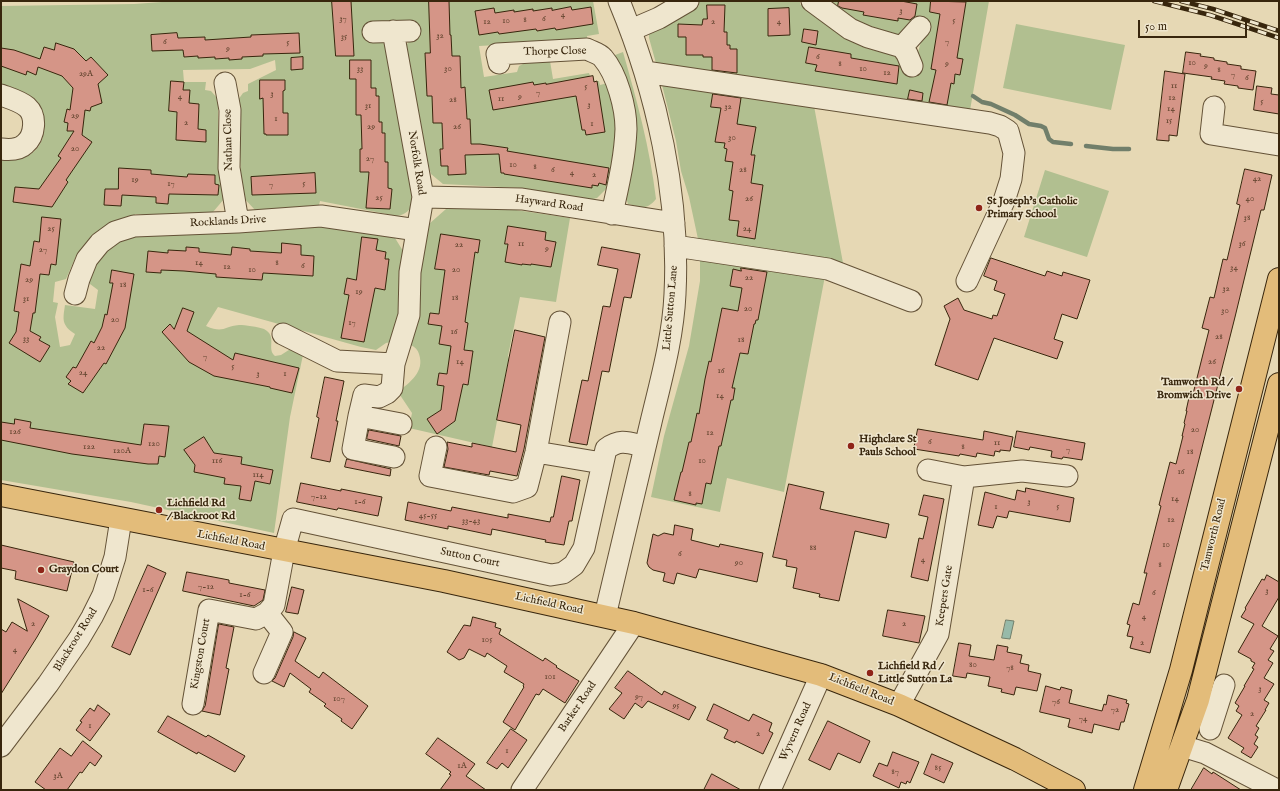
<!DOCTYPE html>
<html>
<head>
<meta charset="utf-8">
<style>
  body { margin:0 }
  #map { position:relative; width:1280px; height:791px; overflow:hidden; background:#e6d8b4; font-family:"IM FELL English",serif }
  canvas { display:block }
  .frame { position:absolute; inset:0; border:2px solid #38260d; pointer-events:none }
  .scale { position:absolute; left:1138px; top:20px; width:109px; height:18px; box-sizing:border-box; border:2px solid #38260d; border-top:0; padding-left:5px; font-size:12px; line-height:14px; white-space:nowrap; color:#38260d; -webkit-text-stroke:3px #efe6ce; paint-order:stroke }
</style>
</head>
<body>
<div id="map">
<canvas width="1280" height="791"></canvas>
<div class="frame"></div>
<div class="scale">50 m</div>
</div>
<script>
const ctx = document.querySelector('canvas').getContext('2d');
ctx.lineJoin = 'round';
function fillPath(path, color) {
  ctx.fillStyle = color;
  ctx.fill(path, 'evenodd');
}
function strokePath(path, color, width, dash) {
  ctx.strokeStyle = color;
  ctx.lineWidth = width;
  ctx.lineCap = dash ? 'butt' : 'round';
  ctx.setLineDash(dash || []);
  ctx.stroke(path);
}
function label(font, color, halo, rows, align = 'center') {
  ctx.font = font + ' "IM FELL English",serif';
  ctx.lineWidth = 3;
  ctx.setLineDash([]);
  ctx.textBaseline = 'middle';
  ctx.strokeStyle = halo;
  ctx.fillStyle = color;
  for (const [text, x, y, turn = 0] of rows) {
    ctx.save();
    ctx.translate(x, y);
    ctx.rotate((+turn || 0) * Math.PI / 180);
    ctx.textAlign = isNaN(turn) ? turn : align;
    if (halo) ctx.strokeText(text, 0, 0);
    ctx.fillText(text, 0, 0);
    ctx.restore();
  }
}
fillPath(new Path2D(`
  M176 1H593L599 34 587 36V40L479 46 484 77 517 72 519 66 523 64 550 61 553 79 589 73 590 76H593L594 81H599L600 85 608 83 616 126V141L606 189 597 198 589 200 521 188 443 184 431 174 423 145 406 47C407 42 410 41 415 39V20L368 22V27L384 44 387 49 414 197C412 207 409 214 397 216L320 201 319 205 255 210 243 197 241 178 238 100 243 93 248 91V84L276 70 275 60 250 69 183 70 184 82H206L205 90 211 91 218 99V167L224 199 213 212 154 215 135 214 134 218 94 239 91 237 76 256 66 279 55 282 53 302 58 303 55 317 60 347 70 345 75 334C61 325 63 319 65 305L95 309 98 290 90 284 89 281 93 266 111 246 127 237 321 226 395 238 403 251 398 315 391 342 386 343 376 350 361 347 218 307 206 326C224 334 224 326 239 325 245 325 258 327 264 329 278 336 266 349 275 356L281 355 292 348 304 350 290 417 274 533 131 502 1 480V159C26 164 47 149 44 122 43 113 40 104 33 98 25 91 11 88 1 85V6L134 4Z
  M698 1H800V4C822 21 850 46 877 51 889 53 905 52 918 52L922 38 871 31 821 1H989L969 116 657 67 649 38V34L653 31 670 24 699 6Z
  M1016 24 1125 45 1111 110 1003 88Z
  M623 52C637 101 650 148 656 199 646 211 641 207 628 204L626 198 610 57Z
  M661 81 814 106 843 263 698 239 689 197 681 171 676 141Z
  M1045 170 1109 191 1087 257 1024 237Z
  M446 209H509L570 218 556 302 520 297 508 356 509 359 492 447 409 428 412 413 398 392C410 382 425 372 419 354 418 350 415 347 411 345L420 310 419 280 429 224Z
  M700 253 825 276 784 492 727 478 720 512 651 497 664 436 689 346 700 281Z`), '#b1bf90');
const water = new Path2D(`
  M1006 620 1014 621 1010 639 1002 638Z`);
fillPath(water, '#97baa9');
strokePath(water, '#717f6b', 1);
strokePath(new Path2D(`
  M973 96 982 102 991 104 1015 115 1029 124 1041 126 1045 128 1049 139 1053 142 1071 144
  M1086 146 1113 149H1129`), '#717f6b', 4.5);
const building = new Path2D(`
  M332 1H351L354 56H336Z
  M429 1H449L450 35H451L452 56H460L461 88 465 87 467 119H470L471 144H480L508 148 507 151 609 168 606 185 599 183 598 186 592 185V188L504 174V173H501L499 154 465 155 466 174 448 175V166H441L440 149H443L442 123H433L432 96H427L425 53H430Z
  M839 1H901L917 4 915 16 910 20 898 18V21L863 15 864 12 842 8 838 6Z
  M931 1 966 2 957 58 963 59 960 75 955 74 954 84 951 83 947 105 929 102 936 70 931 69 940 14 930 12Z
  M707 5H725L724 32H727V45H730V49H737V73L712 70V57H703V55H686V37H678V24L702 25 703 19H707Z
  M571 7 572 10 591 7 593 24 556 30 555 28 537 31 536 29 499 34 498 32 479 35 475 11 494 8 495 13 514 10V12L533 9V11L552 8V10Z
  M789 8 790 35 768 36V9Z
  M804 29 818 31 816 45 802 42Z
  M177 33 178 38 205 37V40L251 37V35L299 33 300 53 263 54V56L242 57V59L229 60V58L215 59V57L198 58V56L184 57 183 50 152 51 151 35Z
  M56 43 74 49 86 61 91 57 108 75 98 84 102 103 91 107 90 111 85 110 82 135 92 142 66 180 68 182 52 207 13 202 15 187 39 189 61 158 58 156 74 131H67L68 123 64 122 67 109 70 110 73 88 62 76 38 67 36 75 27 71 26 75 1 66V48L14 50 40 59 44 47 54 50Z
  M809 47 851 54V58L899 66 897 84 815 71 817 65 806 63Z
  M1186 52 1201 54 1200 56 1214 58V60L1227 62V64L1241 66V69L1256 71 1253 90 1238 88V86L1224 84 1225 81 1211 79 1212 77 1183 73Z
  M303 57V69L291 70V58Z
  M350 60H371V88H376V96H379V122H382V133H385V162H388V188L392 189 390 209 366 208 369 172H360V149H362L361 115H356V79H350Z
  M1165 71 1185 74 1177 136 1169 135V141L1157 140Z
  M593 76 594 82 597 81 605 132 586 135 585 130H582L576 96 493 110 489 90 533 82 534 85 546 83V84Z
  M260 80H285V90L283 91V113H288V135H266V134H264L263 98 260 99Z
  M171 81 184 82 183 90H190L189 103 199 104 198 129 206 130V142L176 140 177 112 169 111Z
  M1257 86 1272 88 1271 94 1279 95V114L1254 110Z
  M910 90 923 93 922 101 908 99Z
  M713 94 741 98 737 124 756 127 751 155H755L751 183 763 185 755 239 737 236 739 221 729 220 733 191 729 190 733 162 725 161 727 149 724 148 725 143 715 142 721 108 711 107Z
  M119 168 151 170V174L187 177 188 174 215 175V184L219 185 218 195 169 194 168 204 156 203V197L122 195 121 206 104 205 105 189H118Z
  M1245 169 1272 175 1264 210H1261L1235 317 1150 653 1130 648 1133 637 1127 636 1130 625 1127 624 1133 603 1139 605 1147 573H1144L1161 506 1159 505 1170 462 1176 464 1183 436H1182L1185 424 1184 423 1187 411H1186L1190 393 1193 394 1209 330 1202 328 1210 297 1214 298 1223 259 1227 260 1240 205 1237 204Z
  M315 173 316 193 252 195 251 177Z
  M42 217 61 219 56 265 51 264 49 275 40 274 35 313H33L30 331 41 337 39 340 50 346 40 362 9 343 16 332 19 312 14 311 21 264 30 266 34 241 39 242Z
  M508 226 546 232 545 240 556 242 551 267 531 264V265L522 264V265L505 262 508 244H505Z
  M441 234 480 240 478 253 475 252 465 322 468 323 464 350 473 351 468 385 463 384 455 421 437 434 427 419 441 410 444 386 437 385 439 373 447 374 451 346 439 344 442 326 428 324 430 313 439 314 445 270 435 269Z
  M362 237 378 239 376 250 386 252 385 259H389L385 290 375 288 364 342 341 338 349 295 344 294 347 278 356 280Z
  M282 243 301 245V255L314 256 313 276 263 273 262 280 216 277V274L184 271 161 270V273L146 272 148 251 168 253V250L186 251V247L199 248V252L231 255 232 247 250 249V251L281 253Z
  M602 247 640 254 631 298 624 297 609 372 602 371 587 445 569 442 582 380 588 381 603 306 610 307 618 269 598 265Z
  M991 258 1045 276 1047 271 1062 276 1063 272 1090 280 1077 319 1062 314 1054 339 1063 342 1057 359 994 338 978 380 935 365 950 319 944 306 958 298 964 310 992 319 993 315 997 316 1005 294 994 290 997 281 984 276Z
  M741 268 767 272 758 320H756L755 324H754L748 354 740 353 732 388H735L733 400H731L721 446H719L711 484 706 483 702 504 696 503V505L674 500 681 472H682L689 442H691L697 413 699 414 705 379 709 361 711 362 722 308 738 311 742 288 730 286 733 269 741 271Z
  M112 270 134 274 125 328 106 364 104 363 83 393 68 384 71 381 66 377 73 367 76 368 91 341 94 343 102 327 105 314 107 315 113 283H110Z
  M183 308 194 312 187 331 233 360 235 353 299 368 292 393 270 388V387L214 376 189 362 162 332 170 324 174 329Z
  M515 330 545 337 524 449 517 476 490 471 489 475 444 467 448 449 447 442 472 447V443L516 452 521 425 497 420Z
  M325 377 344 381 336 421H338L330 462 311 458 319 418 317 417Z
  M15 419 31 422 30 428 141 445 144 424 169 426 165 457 159 456 158 464H148L72 454 1 440V422L14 424Z
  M918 429 983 440 984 431 1013 437 1010 451 1000 450V452L995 451 994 456 977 453 976 457 960 454 959 456 914 449Z
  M369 430 401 436 399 446 367 439Z
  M1017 431 1085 443 1082 460 1063 457 1062 459 1051 457 1052 451 1030 447 1029 450 1014 447Z
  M204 437 214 453 242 457 241 464 273 470 270 484 255 481 251 501 239 499 241 486 224 484 225 478 194 472 195 465 184 450Z
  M347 459 391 469 390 476 345 467Z
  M562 476 580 480 572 521H569L564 545 545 542 546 540 492 529 491 535 448 526V529L405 520 408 502 451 511 452 507 508 518V514L550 522 551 517H553Z
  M301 483 341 491V489L382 497 378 516 338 508 337 510 297 502Z
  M789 484 824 492 820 509 889 524 886 538 855 531 839 601 819 597 820 594 793 588 797 568 786 566 787 560 773 557Z
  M1026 488 1074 498 1070 522 1009 511 1007 518 997 516 993 528 978 525 985 492 1015 500 1017 490 1025 492Z
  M924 495 944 499 928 581 911 577 919 538 923 539 928 517 919 515Z
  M675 525 693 529 691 540 719 547 720 544 763 553 757 582 699 569 696 578 677 573 674 584 663 581 665 573 653 570 649 567 647 563 653 534 658 536 664 533 673 535Z
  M1 545 74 562 67 591 15 579 16 571 1 568Z
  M148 565 166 573 130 655 112 647Z
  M187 572 229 580V583L265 590 263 600 254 606 183 591Z
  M1267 575 1279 582V597L1262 626 1278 636 1270 649 1274 651 1268 660 1273 663 1264 678 1274 684 1264 700 1269 703 1265 710H1266L1256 726 1259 728 1255 735 1258 737 1254 744 1258 747 1251 758 1241 752 1244 748 1228 738 1242 715 1236 711 1239 706 1235 703 1245 686H1244L1254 669 1252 668 1255 663 1251 661V659L1238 652 1254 624 1241 617 1246 609 1245 608 1262 579 1264 580Z
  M292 587 304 590 298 614 286 612Z
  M18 599 49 616 37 637 1 694V629L6 632 12 622 27 631Z
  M888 610 925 616 919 643 883 636Z
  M473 617 496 623 495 627 501 629 499 634 543 661 545 658 557 666 556 667 579 681 565 703 543 689 539 695 536 694 515 730 503 722 524 687 523 686 524 684 504 672 507 666 487 653 485 657 469 649 464 658 459 660 447 652 464 625 470 626Z
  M219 624 234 627 226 668 229 669 220 715 202 711 205 706Z
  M294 632 306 638 295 661 319 678 323 672 368 706 352 729 341 721 342 719 324 706 326 704 309 692 311 689 290 673 284 687 272 681 275 678 293 637Z
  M959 643 971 645 969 656 994 660 997 645 1008 647 1007 652 1022 655 1020 663 1029 665 1028 671 1041 674 1037 691 1016 687 1014 695 1001 692 1002 689 988 686 990 677 967 673 966 678 953 676Z
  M628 671 662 695 664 691 696 707 689 720 648 701 642 708 635 703 624 719 609 709 622 693 615 688Z
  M1046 686 1060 690 1061 687 1072 690 1069 703 1102 711 1104 704 1106 705 1108 695 1127 700 1126 703 1129 704 1124 722H1121L1119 730 1094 724 1092 733 1068 727 1070 719 1040 712Z
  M714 704 749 721 753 714 772 723 769 731 773 733 763 754 736 741 735 743 724 738 728 730 707 720Z
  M98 705 110 714 90 741 76 730 82 722 80 721 90 708 94 711Z
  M168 716 206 737 208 735 245 756 235 772 198 752 197 754 158 732Z
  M828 721 870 741 860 763 838 753 830 770 809 760Z
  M511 729 527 740 508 768 502 763 497 769 487 763Z
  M438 738 475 764 466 776 486 790H440L451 775 449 774 451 772 426 754Z
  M83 741 102 756 95 766 90 762 82 773 80 772 67 790H46L35 782 60 748 71 756Z
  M893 752 919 762 910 783 907 781 906 784 901 782 899 788 873 776 879 763 887 766Z
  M932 754 953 763 944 783 924 774Z
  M1204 768 1212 774 1213 772 1241 790H1191Z
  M712 774 741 790H704Z`);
fillPath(building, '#d59587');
strokePath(building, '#38260d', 1);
const minor = new Path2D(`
  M812 1 850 29 868 37 902 47 907 54 912 66
  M631 30 659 18 688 1
  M373 32 410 31
  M902 47 920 27
  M499 63 497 54 587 49C592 52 599 53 603 58 617 74 626 108 626 129 625 158 618 186 612 214
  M645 72 990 123 1000 126 1008 131 1014 153 1011 179 1004 201 967 281
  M225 83 230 110 229 168 238 222
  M1 95C9 98 20 101 27 107 37 116 35 136 25 144 19 150 9 150 1 149
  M1214 107 1211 134 1279 145
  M423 197 522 199 674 223
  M675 246 828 269 911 301
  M75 294 79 279 87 259 100 243 115 232 134 226 238 222 321 216 417 230
  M283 334 337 361 394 364
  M359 416 364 395 379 397 387 393 392 388 394 364 409 315 410 272 423 197 393 31
  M436 447 430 476 513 492 527 487 536 452 560 322
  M536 452 602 463
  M394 457 353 449 359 416 401 424
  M928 470 964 477 1022 471 1067 476
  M605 616C620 551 636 487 651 422 661 380 673 338 675 294 680 196 657 92 619 1
  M264 673 282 632 267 613
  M193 704 209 610 256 619 267 613 274 605 284 551 293 519 551 575 563 573 574 565 584 548 606 449C621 438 629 443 645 447
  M899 705 938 634 964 477
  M1210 729 1224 685
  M1 746 48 684 79 639 92 617 103 595 115 557 121 519
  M1182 746 1205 753 1275 789
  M522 790 634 623
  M770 790 821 675`);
const major = new Path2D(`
  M1 495 444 581 634 623 821 675 899 705 1015 759 1074 790
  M1145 790 1181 670 1279 279
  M1166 790 1198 700 1279 384`);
strokePath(minor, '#645237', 23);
strokePath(major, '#38260d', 24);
strokePath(minor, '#efe6ce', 21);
strokePath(major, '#e3bc7a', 22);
const rail = new Path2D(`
  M1154 1 1210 15 1279 38
  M1181 1 1213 9 1279 31`);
strokePath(rail, '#38260d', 4.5);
strokePath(rail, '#efe6ce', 3, [9]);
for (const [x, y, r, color] of [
  [979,208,4,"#8f2418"],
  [1239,389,4,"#8f2418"],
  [851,446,4,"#8f2418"],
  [159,510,4,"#8f2418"],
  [41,570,4,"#8f2418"],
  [870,673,4,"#8f2418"]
]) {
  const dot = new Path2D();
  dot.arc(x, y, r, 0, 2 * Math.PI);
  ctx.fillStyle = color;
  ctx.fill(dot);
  strokePath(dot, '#efe6ce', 1.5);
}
label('9px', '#5f422c', null, [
  ["3",901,11],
  ["4",563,15],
  ["37",343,19],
  ["6",544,19],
  ["8",525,20],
  ["10",506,21],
  ["5",954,21],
  ["12",487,22],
  ["2",713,22],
  ["4",779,22],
  ["32",440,36],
  ["35",344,37],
  ["6",165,42],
  ["7",947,42],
  ["5",288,43],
  ["9",228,49],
  ["6",818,57],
  ["10",1192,63],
  ["8",840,64],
  ["9",947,64],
  ["9",1206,66],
  ["33",360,69],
  ["30",448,69],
  ["10",863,69],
  ["8",1219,70],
  ["12",887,73],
  ["29A",86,74],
  ["7",1233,75],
  ["6",1247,78],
  ["11",1174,86],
  ["5",586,87],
  ["7",538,93],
  ["3",272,94],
  ["4",180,97],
  ["9",520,97],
  ["12",1172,98],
  ["11",501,99],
  ["28",453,100],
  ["5",1262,102],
  ["3",589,105],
  ["31",368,106],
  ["32",728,107],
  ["14",1171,109],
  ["29",75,116],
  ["1",276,119],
  ["15",1169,121],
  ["2",186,123],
  ["1",592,124],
  ["29",371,127],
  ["26",457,127],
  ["30",732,138],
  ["20",75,149],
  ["27",370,159],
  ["10",513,165],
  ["8",535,167],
  ["6",553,170],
  ["28",743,170],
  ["4",572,173],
  ["2",594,175],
  ["42",1257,179],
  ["19",135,180],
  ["17",171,184],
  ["5",304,184],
  ["7",271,185],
  ["25",379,198],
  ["26",749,199],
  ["40",1250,199],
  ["38",1247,218],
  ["25",51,229],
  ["24",747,229],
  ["11",521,244],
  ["36",1242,244],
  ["22",459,245],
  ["9",547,249],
  ["27",43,250],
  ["14",199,263],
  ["8",277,263],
  ["6",303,266],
  ["12",227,267],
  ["34",1234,268],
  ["10",252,270],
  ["20",456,270],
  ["22",749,278],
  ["29",29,280],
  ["18",123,285],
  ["32",1226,289],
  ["19",359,292],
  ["18",455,298],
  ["31",26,299],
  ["20",748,309],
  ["30",1225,311],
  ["20",115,320],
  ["17",352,323],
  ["16",454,332],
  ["28",1219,337],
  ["33",26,339],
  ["18",741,340],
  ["22",101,348],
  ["7",205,357],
  ["14",460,362],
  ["26",1212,362],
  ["5",233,367],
  ["16",721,371],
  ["24",83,373],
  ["3",258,374],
  ["1",285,374],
  ["14",720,396],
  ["20",1195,430],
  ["126",15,432],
  ["12",710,433],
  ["6",930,442],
  ["11",997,443],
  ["120",154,444],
  ["122",89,447],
  ["8",963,447],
  ["7",1068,450],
  ["120A",122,451],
  ["18",1190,452],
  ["116",217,461],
  ["10",702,461],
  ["16",1181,472],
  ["114",258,475],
  ["8",690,494],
  ["7-12",319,497],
  ["14",1175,499],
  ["1-6",360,502],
  ["3",1029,502],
  ["1",996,507],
  ["5",1058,507],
  ["45-55",428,516],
  ["12",1171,520],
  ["33-43",471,521],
  ["10",1166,545],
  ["88",813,548],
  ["6",680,554],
  ["4",923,560],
  ["90",739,563],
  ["8",1160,565],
  ["7-12",206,587],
  ["1-6",148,590],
  ["3",1267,591],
  ["6",1154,593],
  ["1-6",245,595],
  ["4",1144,617],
  ["2",33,624],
  ["2",904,624],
  ["105",487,640],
  ["2",1142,643],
  ["4",15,650],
  ["80",973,665],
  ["78",1010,668],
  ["101",550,677],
  ["3",1260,689],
  ["97",639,697],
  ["107",339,699],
  ["76",1056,702],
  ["95",676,706],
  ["72",1115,710],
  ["2",1252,714],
  ["74",1083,719],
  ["1",90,726],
  ["2",758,734],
  ["1",507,751],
  ["1A",462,766],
  ["85",938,768],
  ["87",895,772],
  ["3A",58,776]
]);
label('11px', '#38260d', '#efe6ce', [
  ["Thorpe Close",555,52,-1],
  ["Nathan Close",229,140,-91],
  ["Norfolk Road",416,163,81],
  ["Hayward Road",549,204,8],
  ["Rocklands Drive",228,222,-3],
  ["Little Sutton Lane",671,308,-85],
  ["Tamworth Road",1214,535,-76],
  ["Lichfield Road",231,541,11],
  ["Sutton Court",470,558,12],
  ["Keepers Gate",945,596,-81],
  ["Lichfield Road",549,604,12],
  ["Blackroot Road",76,640,-58],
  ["Kingston Court",201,654,-80],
  ["Lichfield Road",861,690,22],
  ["Barker Road",578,707,-56],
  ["Wyvern Road",796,732,-66]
]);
label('bold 11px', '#38260d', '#efe6ce', [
  ["St Joseph's Catholic",987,202],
  ["Primary School",987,215],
  ["Tamworth Rd /",1231,383,"right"],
  ["Bromwich Drive",1231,396,"right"],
  ["Highclare St",859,440],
  ["Pauls School",859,453],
  ["Lichfield Rd",167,504],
  ["/ Blackroot Rd",167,517],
  ["Graydon Court",49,570],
  ["Lichfield Rd /",878,667],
  ["Little Sutton La",878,680]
], 'left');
</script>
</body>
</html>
